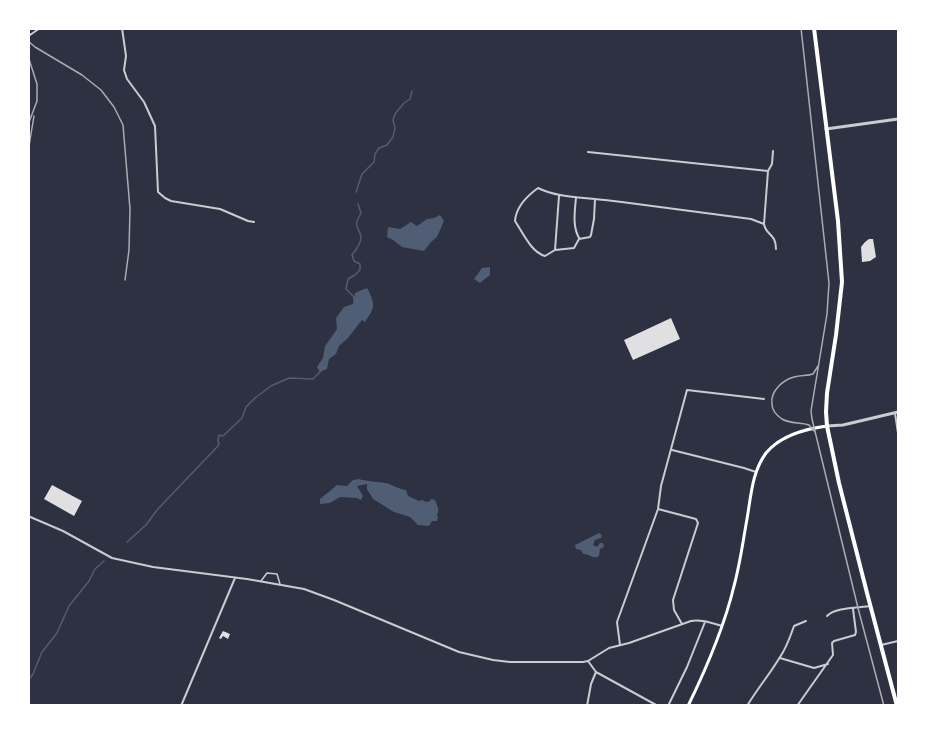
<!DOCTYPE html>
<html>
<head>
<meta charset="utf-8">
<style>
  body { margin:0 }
  #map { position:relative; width:927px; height:734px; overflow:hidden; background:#2d3142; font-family:"Golos Text",sans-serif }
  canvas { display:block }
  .frame { position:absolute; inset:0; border:30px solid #fff; pointer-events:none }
</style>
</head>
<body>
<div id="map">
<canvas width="927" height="734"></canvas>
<div class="frame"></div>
</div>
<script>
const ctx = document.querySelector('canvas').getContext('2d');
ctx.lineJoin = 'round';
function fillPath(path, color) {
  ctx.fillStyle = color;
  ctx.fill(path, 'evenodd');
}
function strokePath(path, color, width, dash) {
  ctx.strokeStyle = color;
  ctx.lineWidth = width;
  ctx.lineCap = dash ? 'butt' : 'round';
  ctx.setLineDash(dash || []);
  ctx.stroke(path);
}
fillPath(new Path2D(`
  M440 215 444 221 437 237 431 242 424 251 402 247 393 240 387 237 388 227 400 229 411 222 417 226 427 219 434 218Z
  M490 267V275L480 283 474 279 482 268Z
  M367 288C376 305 375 307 365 322L362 320 348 338 339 346 336 354 329 359 327 369 320 372 317 367 323 358 325 346 337 329 336 318 344 307 353 304 355 293Z
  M359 479C368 482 377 481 386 483 393 485 398 489 406 490L408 496 419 501 422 500 426 502 430 501 431 499 435 500C437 506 440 509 437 515L438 518 437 521H432L429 526 418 525 410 517 394 512 373 499 367 489V484L357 486 363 496 361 500 357 498 340 497 330 503 320 504V499L337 485 347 486 353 480Z
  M599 533 602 535 601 538 595 540 593 545 597 547 600 543H603L604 547 600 549 599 556C593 560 589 553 583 554L581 550 576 549 575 545Z`), '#4f5d75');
strokePath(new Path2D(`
  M356 192 362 174 374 162 375 154 379 148 387 145 393 137 395 128 393 120 395 114 404 103 410 99 412 91
  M354 301V297L346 289 348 279 355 275 360 270V264L354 261 352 255C356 250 361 244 361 237 359 225 352 229 361 213L358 204
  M127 542 146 525 157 510 217 447 219 444 218 440 219 435 223 436 242 418 246 407 255 398 271 386 289 378 313 379 321 371
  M28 681 33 674 42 652 57 633 69 606 89 581 95 569 104 561`), '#4f5d75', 1.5);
fillPath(new Path2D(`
  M869 239H873L876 257 870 261 862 262 861 247 865 242Z
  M671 318 680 339 633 360 624 340Z
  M52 485 82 501 74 516 44 499Z
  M223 631 230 634 228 639 223 636 221 639 219 638Z`), '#e0e0e3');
strokePath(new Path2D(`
  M261 581 267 573 277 574 280 584`), '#caccd0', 1.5);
strokePath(new Path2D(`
  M122 28 126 56 124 70 127 79 144 102 155 126 158 192 165 198 171 201 220 209 248 221 254 222
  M28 31 30 35 28 36
  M30 35 40 28
  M588 152 768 171
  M576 197C575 211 572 225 579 238
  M595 199 594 219 591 235 590 237 579 239 574 248 555 250 545 256C531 252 523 233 515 221 516 207 527 196 538 188 558 198 583 197 605 200 654 206 703 213 751 219L764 224C766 236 776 233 776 249
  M764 224 768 171 772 164 773 151
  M555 250 559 196
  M895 413 898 433
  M672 450 744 468 756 472
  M658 509 696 519 698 523 673 600 674 610 682 624
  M28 516 63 531 112 558 153 567 247 579 304 589 334 600 459 652 493 660 510 662H583L588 661 609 648 629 643 691 621C701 619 712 623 722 626
  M827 616C835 607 858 608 871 606
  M620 645 617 622 658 509 661 486 687 390 764 399
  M881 645 898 641
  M780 658 814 668 828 664
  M588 661 596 672 658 706
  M181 706 235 578
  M587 706 591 684 596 672
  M668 706 687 667 705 622
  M747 706C757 689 770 674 780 657 787 647 790 637 794 626L806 621
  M797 706 833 655 832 643 834 641 855 635 856 632 853 609`), '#caccd0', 2);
strokePath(new Path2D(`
  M826 129 898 119
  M827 426 843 425 898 412`), '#caccd0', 3);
strokePath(new Path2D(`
  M688 706C707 667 724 628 734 586 740 564 743 541 747 519 751 496 752 472 766 453 781 435 805 429 827 426`), '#fff', 3);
strokePath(new Path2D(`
  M814 28 838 221 842 282 836 335 827 393 826 412 827 426 839 483 867 593 897 706`), '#fff', 4);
strokePath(new Path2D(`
  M801 28 829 283 827 314 811 411 812 419 858 608 884 706
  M815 432 809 425C801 422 790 424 782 419 776 415 772 411 772 404 770 391 783 380 794 377 801 375 807 376 813 374L818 366`), '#abadb3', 1.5);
strokePath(new Path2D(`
  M28 41 35 47 82 75 101 90 114 107 123 125 130 209 129 250 125 280
  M28 56 37 84V101L28 125
  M28 152 34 116`), '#abadb3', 1.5);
</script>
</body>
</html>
